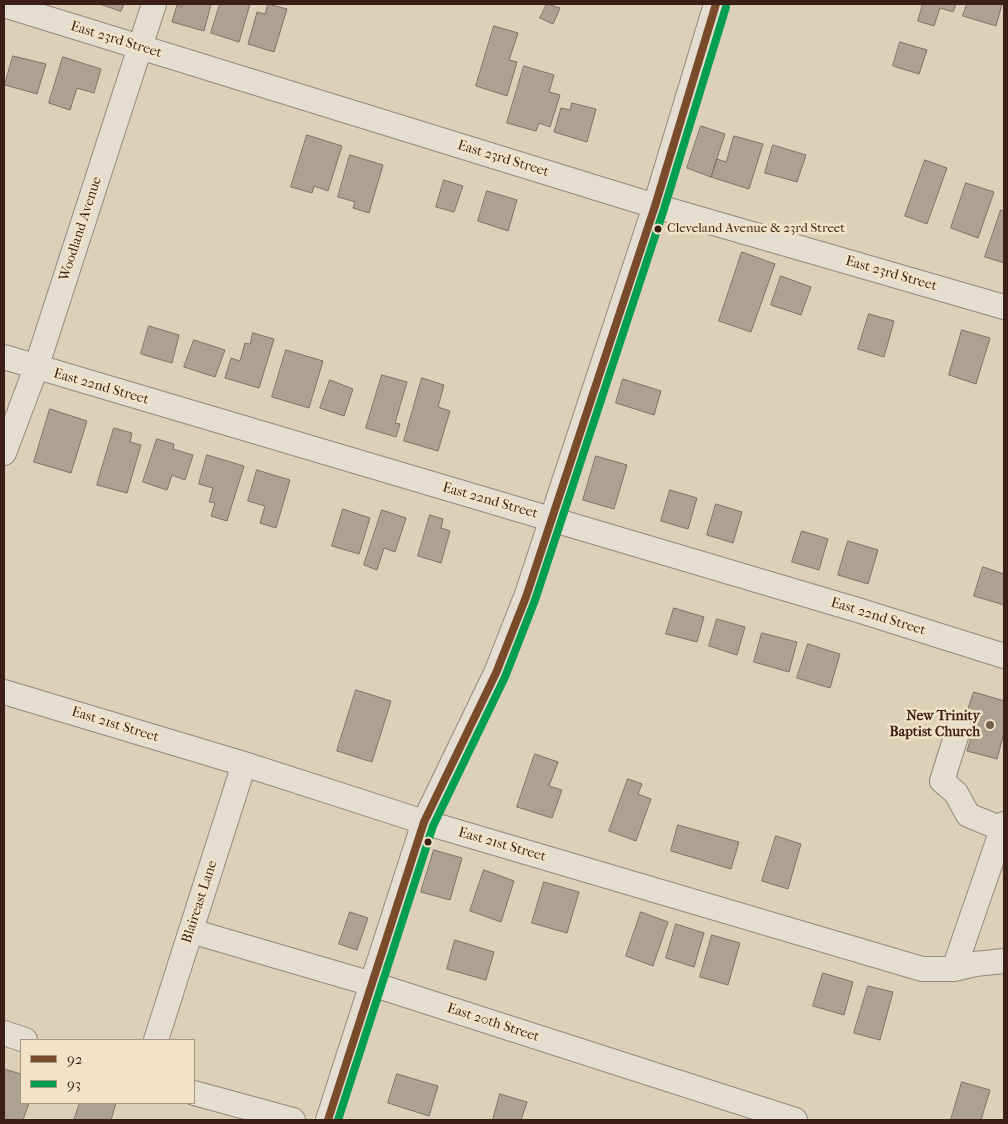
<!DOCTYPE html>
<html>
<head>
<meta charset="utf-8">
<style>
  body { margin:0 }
  #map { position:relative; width:1008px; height:1124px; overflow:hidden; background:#dcd0b9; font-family:"IM FELL French Canon",serif }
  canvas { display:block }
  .frame { position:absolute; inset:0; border:5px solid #3c1f14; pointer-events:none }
  .legend { position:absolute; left:20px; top:1039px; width:175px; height:65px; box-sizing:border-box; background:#f2e3c8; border:1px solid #a99580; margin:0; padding:6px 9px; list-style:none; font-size:15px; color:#3c1f14 }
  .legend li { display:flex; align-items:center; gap:10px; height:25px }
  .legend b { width:25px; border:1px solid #a99580 }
</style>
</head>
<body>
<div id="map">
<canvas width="1008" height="1124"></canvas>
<div class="frame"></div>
<ul class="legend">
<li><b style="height:6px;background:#7a4b2a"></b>92</li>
<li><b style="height:6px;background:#039f4e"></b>93</li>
</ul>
</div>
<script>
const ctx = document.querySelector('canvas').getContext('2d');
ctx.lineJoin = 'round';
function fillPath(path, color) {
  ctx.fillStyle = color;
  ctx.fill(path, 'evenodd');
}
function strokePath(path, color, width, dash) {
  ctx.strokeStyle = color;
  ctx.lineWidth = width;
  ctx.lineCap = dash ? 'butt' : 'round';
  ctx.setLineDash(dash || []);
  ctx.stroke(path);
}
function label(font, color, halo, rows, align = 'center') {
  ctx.font = font + ' "IM FELL French Canon",serif';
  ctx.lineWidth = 5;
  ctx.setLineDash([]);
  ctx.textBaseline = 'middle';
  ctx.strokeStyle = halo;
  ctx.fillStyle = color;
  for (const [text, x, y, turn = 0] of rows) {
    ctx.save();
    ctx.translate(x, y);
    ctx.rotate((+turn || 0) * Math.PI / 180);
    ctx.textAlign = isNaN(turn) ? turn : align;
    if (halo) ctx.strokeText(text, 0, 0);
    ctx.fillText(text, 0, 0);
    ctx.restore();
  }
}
const building = new Path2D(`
  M100 4H124L121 11Z
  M182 4H211L204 31 172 22 177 5 181 7Z
  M220 4H250L239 42 211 33Z
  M268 4 287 9 274 52 248 44 257 12 265 14Z
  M547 4 560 8 553 24 540 18Z
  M923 4H956L953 12 940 8 934 26 918 21Z
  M967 4H1002L996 26 963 16Z
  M494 26 518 33 509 60 517 62 507 96 476 86Z
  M900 42 927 50 919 74 893 66Z
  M13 56 46 64 37 94 5 85Z
  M63 57 101 69 94 93 77 88 70 110 49 103Z
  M524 66 554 75 549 92 560 95 550 127 539 123 536 131 507 123Z
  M572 103 596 109 587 142 554 132 561 108 570 110Z
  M701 126 725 134 711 177 687 168Z
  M307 135 342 146 328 191 314 186 312 193 291 187Z
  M734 136 763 144 749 189 711 177 717 159 726 162Z
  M773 145 806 155 797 182 765 173Z
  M350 155 383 165 369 213 353 208 355 202 338 197Z
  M925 160 947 168 927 224 905 216Z
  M444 180 463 186 454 212 436 207Z
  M966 183 994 192 978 238 951 228Z
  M487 191 517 200 508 231 478 221Z
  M1001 210 1004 211V263L985 257Z
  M742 252 775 264 751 332 719 321Z
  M781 276 811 287 801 315 771 305Z
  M869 314 894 321 884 357 858 349Z
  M149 326 179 335 172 363 141 354Z
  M962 330 990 338 976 384 949 375Z
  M253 333 274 339 259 388 225 378 231 358 240 361 245 343 250 344Z
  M194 340 225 350 215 377 184 367Z
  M286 350 323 361 309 408 272 397Z
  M382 375 407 382 395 423 400 424 396 437 366 428Z
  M422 378 444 385 438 407 450 411 438 451 404 441Z
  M623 379 661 391 654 415 616 403Z
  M330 380 353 389 344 416 320 408Z
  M50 409 87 421 71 473 34 462Z
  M114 428 132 433 130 442 141 445 127 493 97 485Z
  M157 439 174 444 173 449 193 455 185 480 172 475 167 490 143 482Z
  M207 455 244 466 227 521 211 516 215 503 209 502 213 488 199 484Z
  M596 456 627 465 614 509 583 500Z
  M257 470 290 480 276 528 260 523 265 506 248 501Z
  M670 490 697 498 688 529 661 521Z
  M716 504 742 512 733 543 707 535Z
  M343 509 370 518 359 554 332 546Z
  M382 510 406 518 395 552 384 548 377 570 364 565Z
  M430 515 443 519 441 528 450 531 441 563 418 556Z
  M802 531 828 539 819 570 792 562Z
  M848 541 878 550 868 584 838 575Z
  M983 567 1004 574V605L974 596Z
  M674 608 704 617 697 642 666 634Z
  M717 619 745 627 737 655 709 646Z
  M762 633 797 642 789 672 754 662Z
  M808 644 840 654 830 688 797 678Z
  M356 690 391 701 372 762 337 751Z
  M974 692 1004 701V733L997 759 967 751 977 717 967 713Z
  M535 754 558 762 549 786 562 790 552 818 517 807Z
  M628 779 642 784 638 794 651 799 636 841 609 831Z
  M678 825 739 842 731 869 671 851Z
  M776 836 801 844 788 889 762 881Z
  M434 850 462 858 450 900 421 892Z
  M484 870 514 881 501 922 470 911Z
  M544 882 579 892 567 933 532 923Z
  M350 912 368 918 357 950 339 944Z
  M641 912 668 922 653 966 626 956Z
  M676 924 704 933 694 967 666 958Z
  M712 935 740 943 728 985 700 977Z
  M455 940 494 952 486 980 447 969Z
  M823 973 853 982 844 1015 813 1006Z
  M868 986 893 992 880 1040 854 1033Z
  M4 1069 21 1074V1103H29L23 1120H4Z
  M397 1074 438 1086 429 1116 388 1103Z
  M962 1082 990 1090 981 1120H951Z
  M500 1094 527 1102 521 1120H493Z
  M80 1103H116L111 1120H74Z`);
fillPath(building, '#ada292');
strokePath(building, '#7d7265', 1);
const minor = new Path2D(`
  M4 5 655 206 1004 307
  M4 357 861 611 1004 656
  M4 453 36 368 154 4
  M4 692 244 764 424 822 922 969H954L975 964 1004 961
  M959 727 942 781 956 793 968 815 1002 829
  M191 931 372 984 795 1120
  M954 969 1004 824
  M4 1033 25 1040
  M156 1040 244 764
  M194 1093 293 1120
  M328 1120 424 822 496 673 526 597 655 206 716 4`);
strokePath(minor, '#94897b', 26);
strokePath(minor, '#e3ddd2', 24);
strokePath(new Path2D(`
  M328 1120 424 822 496 673 526 597 655 206 716 4`), '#7a4b2a', 8);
strokePath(new Path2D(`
  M338 1120 433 826 505 677 535 600 664 209 726 7`), '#039f4e', 8);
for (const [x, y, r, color] of [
  [658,229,4.5,"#3c1f14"],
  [990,725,5,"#745d4e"],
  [428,842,4.5,"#3c1f14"]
]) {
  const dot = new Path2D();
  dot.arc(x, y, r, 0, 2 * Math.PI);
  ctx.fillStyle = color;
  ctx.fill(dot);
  strokePath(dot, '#f2e3c8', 2);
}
label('13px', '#3c1f14', '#f2e3c8', [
  ["Cleveland Avenue & 23rd Street",667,229]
], 'left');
label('14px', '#3c1f14', '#f2e3c8', [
  ["East 23rd Street",116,40,17],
  ["East 23rd Street",503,159,17],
  ["Woodland Avenue",81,229,-72],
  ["East 23rd Street",891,274,16],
  ["East 22nd Street",101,387,16],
  ["East 22nd Street",490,501,16],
  ["East 22nd Street",878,617,17],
  ["East 21st Street",115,725,17],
  ["East 21st Street",502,845,16],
  ["Blaireast Lane",200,902,-72],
  ["East 20th Street",493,1023,18]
]);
label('bold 14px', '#3c1f14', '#f2e3c8', [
  ["New Trinity",980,717],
  ["Baptist Church",980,733]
], 'right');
</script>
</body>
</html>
